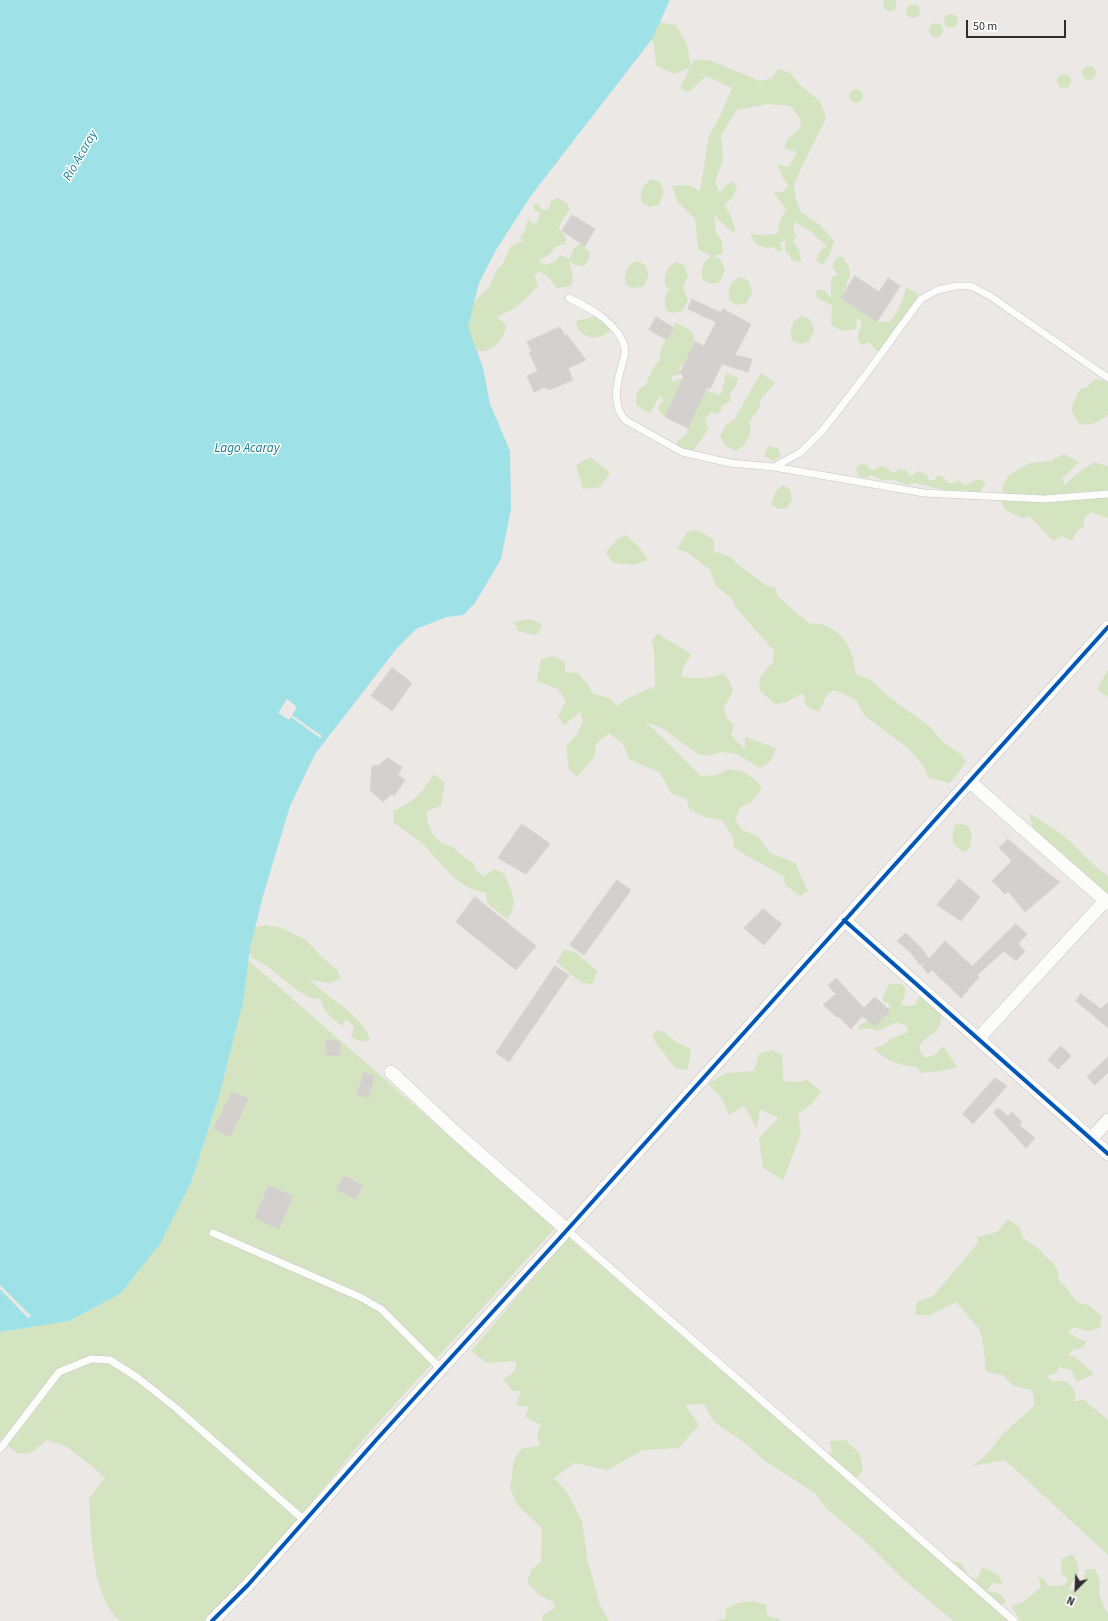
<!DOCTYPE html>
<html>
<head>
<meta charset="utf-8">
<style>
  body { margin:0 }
  #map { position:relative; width:1108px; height:1621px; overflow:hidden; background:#ebe8e5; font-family:"Source Sans 3",sans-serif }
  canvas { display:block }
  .north { position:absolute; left:1056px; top:1569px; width:40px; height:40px; -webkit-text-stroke:3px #fff; paint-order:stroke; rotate:204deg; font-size:11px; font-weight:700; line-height:16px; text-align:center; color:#2e2e2e }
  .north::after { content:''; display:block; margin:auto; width:14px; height:18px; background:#2e2e2e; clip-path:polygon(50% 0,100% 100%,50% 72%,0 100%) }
  .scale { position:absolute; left:966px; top:20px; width:100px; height:18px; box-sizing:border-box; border:2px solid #2e2e2e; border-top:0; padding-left:5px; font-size:12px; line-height:14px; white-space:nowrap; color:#2e2e2e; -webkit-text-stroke:3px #fff; paint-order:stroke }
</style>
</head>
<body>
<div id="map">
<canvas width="1108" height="1621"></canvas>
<div class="north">N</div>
<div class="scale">50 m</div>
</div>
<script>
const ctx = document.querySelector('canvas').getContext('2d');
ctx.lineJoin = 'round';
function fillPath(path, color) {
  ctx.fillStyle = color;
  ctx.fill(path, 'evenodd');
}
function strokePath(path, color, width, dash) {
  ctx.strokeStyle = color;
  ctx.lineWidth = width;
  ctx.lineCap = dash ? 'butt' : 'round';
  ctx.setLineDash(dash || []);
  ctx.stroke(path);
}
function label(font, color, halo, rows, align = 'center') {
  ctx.font = font + ' "Source Sans 3",sans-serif';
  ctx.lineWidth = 3;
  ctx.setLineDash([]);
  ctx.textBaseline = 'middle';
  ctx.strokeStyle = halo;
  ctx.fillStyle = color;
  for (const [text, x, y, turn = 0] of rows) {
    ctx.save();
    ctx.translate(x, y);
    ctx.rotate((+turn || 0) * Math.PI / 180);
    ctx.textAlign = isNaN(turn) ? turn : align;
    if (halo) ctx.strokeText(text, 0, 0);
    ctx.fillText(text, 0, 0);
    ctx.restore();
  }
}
fillPath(new Path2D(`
  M884 0H896V8C892 13 887 12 883 7Z
  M906 11a7 7 0 1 1 14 0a7 7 0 1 1-14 0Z
  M944 21a7 7 0 1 1 14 0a7 7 0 1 1-14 0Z
  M653 21 676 25 687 45 691 65 694 60H709L760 81 772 78 778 69 790 73 801 86 820 101 826 118 799 172 794 186 796 199 801 212 820 225 834 241 829 256 824 264 819 263 816 260 820 251 827 246 810 231 795 222 793 227 796 237 793 241 799 250 801 263 791 260 790 255 785 251 786 241 780 242 782 250 779 252 773 247 767 248 756 244 750 233 758 235 777 234 780 221 786 210 774 192H783L789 185 784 180 777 165 789 167 797 152 785 149 786 141 801 127 800 119 791 106 767 104 737 110 721 135 723 159 715 182 720 193 725 186 733 181 737 187 733 197 724 205 731 216 735 229 733 233 714 215 716 232 722 241 723 253 713 256 720 259 725 270 720 282 710 284 703 280C700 269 702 263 711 256L698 249 695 219 677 201 672 186 689 185 700 191 709 136 721 114 732 88 706 76 689 92 680 88 690 67 675 74 656 66 654 45 649 33Z
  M929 30a7 7 0 1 1 14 0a7 7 0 1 1-14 0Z
  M1082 73a7 7 0 1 1 14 0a7 7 0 1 1-14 0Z
  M1057 81a7 7 0 1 1 14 0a7 7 0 1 1-14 0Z
  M849 96a7 7 0 1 1 14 0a7 7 0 1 1-14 0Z
  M652 179 660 182 664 193 659 205 650 207 642 203C639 192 642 185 652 179Z
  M558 198 567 203 570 209C566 216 561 220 559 228L566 238 565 244 556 246 550 254 538 261 545 265 556 261 560 255 569 259 574 248 581 243 590 253 589 259 584 266 575 265 569 260 573 278 571 286 557 288 548 277 539 271 534 276 538 286C525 301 515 309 497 317L506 325C506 337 493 352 481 351 477 351 472 349 468 347L466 313 475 301 489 287 498 268 503 264 511 246 523 241 520 237 524 234 528 218 530 222 536 224 540 213 534 210 533 203 538 204 542 210H548L551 201Z
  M842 256 849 267 850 275 841 298 877 322H889C898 312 903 301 906 288L916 292 917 299 885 351H877L869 342 862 345 857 339 862 322 852 315 857 320 856 329 842 331 831 325 832 305 821 300 816 296 817 290H824L831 298V278L838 275 832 267 836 258Z
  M636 261 644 264 649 274 644 286 634 288 626 285C624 273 626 267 636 261Z
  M676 262 684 265 688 276 683 288 688 299 683 311 673 313 666 310C664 302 664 294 670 289L666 287C663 275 666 268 676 262Z
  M739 277 748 280 752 291 747 303 737 305 730 301C727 290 729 283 739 277Z
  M801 316 810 319 814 330 809 342 799 344 792 340C789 329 791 322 801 316Z
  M593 317 605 319 610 331C606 333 602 337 599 337 587 340 577 332 576 321Z
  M675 323C704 333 695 344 683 365L679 367 681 374 672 376V382L679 379 687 377 702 388 718 395 722 393 726 373 738 378 735 388 730 392 731 401 721 406 722 409 717 414 711 412 705 420 708 429C706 433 703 436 701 440 694 449 693 452 681 455L677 454 674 448 678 441 687 433 688 428 665 417 660 412 659 404 664 401 660 395 650 413 643 410 636 404C636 394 636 389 646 385 649 376 653 367 660 360 659 341 671 340 675 323Z
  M761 373 775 383 761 399 759 409 749 422 751 432 744 445 736 451 726 446 720 436 726 425 734 420Z
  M1095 379 1104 381 1108 383V415C1099 422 1091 426 1080 424 1067 406 1072 408 1080 389L1087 387Z
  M768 446 778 448 781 456 774 461 764 456Z
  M1064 454 1079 462 1062 479 1065 485 1074 476 1094 462 1108 466V518L1091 512 1084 517V526L1076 532 1072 541 1062 536 1054 541C1045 534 1038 524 1029 516L1025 519 1005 510 1002 503 1003 485 1009 475 1030 463 1051 461Z
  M590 457 610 472 601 487 583 489 576 465Z
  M861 464 867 465 871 469 874 470 880 466 887 468 891 472H896L899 469 905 470 910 476 919 471 927 475 928 480H935L937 476H942L949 483H955L957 480 965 485 979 479 986 483 978 495 966 490 956 493 915 483 906 485 895 480H882L872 475 866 478 858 476 856 468Z
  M782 485 790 489 792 500 787 508 778 509 771 504 775 493Z
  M698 530 714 540V551L731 557 737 564 767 586 776 588 777 595C787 604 797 615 808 622 811 625 816 623 820 624 843 630 855 651 855 674L871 680 889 697 929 726 944 743 961 754 966 762 950 783 929 778 922 764 909 749 865 716 855 699 834 690 827 694 819 712 806 706 803 693 787 702 775 704 760 691 759 678 773 662 774 651 736 608 732 599 715 585 710 570 687 552 677 549 687 532Z
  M626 535 638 546 648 560 634 565 613 563 606 552 618 539Z
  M530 619 542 624 539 633 533 635 518 631 514 622Z
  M658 633C668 642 681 646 691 655L683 667 682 677C697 679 709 679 723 673L729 680 733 691 724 708 726 718 734 725 731 735 745 749V737L776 748C773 759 770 763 760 768L736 754 721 752 709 756 698 754 660 727 646 722 701 776 717 775 728 769 745 772 756 781 762 789 751 802 741 807 735 819 742 830 758 836 770 853 795 863 808 891 800 896 785 885 784 876 747 856 734 847 733 837 722 820 705 817 690 810 686 798 672 794 660 773 629 759 623 744 609 733 596 744 595 756 577 777 569 769 566 746 577 734 583 721 580 712 564 725 558 716 566 701 558 689 537 681 541 659 553 656 565 662V672L578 673 589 686 592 693 611 699 617 706C627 697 642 692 655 686L654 651 652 640Z
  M1108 669V697L1097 690Z
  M434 774 445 783 441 806 427 811C426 823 431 836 442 843 446 846 450 845 454 848 462 855 463 858 474 863L476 870 485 876 493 869 504 873C511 891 520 903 507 919L487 903 486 893 469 888 453 877 422 843 394 823 393 811C415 801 421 794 434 774Z
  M1029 813C1040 820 1051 826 1061 834 1077 847 1091 864 1108 876V897L1043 840 1033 828Z
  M963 824 969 827 972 836 970 848 965 852C951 845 951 839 955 825Z
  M266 925 279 927 306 940 322 957 337 970 341 978 330 983 310 980C329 1000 361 1013 370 1040L363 1042 351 1037 354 1027 346 1019 342 1026C336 1021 329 1017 325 1010 322 1006 322 1002 319 998L313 999 298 991 267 966 252 958 246 947 251 928Z
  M564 950 575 952 597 971 593 984 582 983 556 962Z
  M248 960 555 1228 366 1436 233 1598 209 1621H120C92 1598 91 1533 89 1498L105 1478 93 1467 67 1447 47 1440 31 1453 18 1454 0 1439V1332L69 1321 120 1294 160 1244 191 1183 219 1096 243 1003Z
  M889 984H899L905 986V994L901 1004 906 1006 915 1005 919 997 924 995 942 1014C941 1018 940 1023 939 1027 933 1037 925 1035 919 1048L925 1058 935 1055 943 1046 957 1067 947 1070 920 1073 917 1067C896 1065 889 1062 873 1048L884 1045 890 1039 908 1032 907 1026 897 1022 878 1031 868 1028 858 1030 860 1025 892 1006 882 1000Z
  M657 1030 664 1032 676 1042 691 1049 688 1070 675 1068C669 1059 655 1044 652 1036Z
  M772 1050 782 1054 783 1081 800 1082 807 1080 821 1091C816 1101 807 1108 798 1114L801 1134 783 1180 763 1168 759 1138 778 1118 760 1109 757 1129 744 1106 729 1115 722 1099 708 1084 726 1073 754 1071 759 1054Z
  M1008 1219 1019 1227 1023 1238 1038 1248 1045 1256 1053 1262 1058 1271 1059 1281 1064 1285 1077 1302 1088 1305 1102 1316 1100 1328 1088 1331 1073 1327 1068 1332 1075 1337 1086 1341 1083 1348 1072 1350 1068 1356H1074L1094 1374 1077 1382 1071 1370 1059 1367 1056 1373 1047 1376 1051 1381H1065C1074 1388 1076 1391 1075 1402L1083 1399 1108 1420V1555L1005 1460 972 1466 987 1454 1003 1434 1035 1405 1032 1390 1014 1386 1002 1375 986 1372 984 1351 980 1330 956 1302 930 1315H915L917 1302 933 1296 978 1243 977 1237 997 1232Z
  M568 1237 840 1473 827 1454 832 1452 830 1441 846 1440 860 1454 863 1470 857 1478 843 1474 1010 1621H953L903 1579 866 1542 827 1509 815 1493 765 1461 745 1443 714 1422 704 1404 685 1405 699 1425 679 1448 643 1450 607 1470 575 1463 554 1478 567 1492 582 1522 588 1562 600 1605 609 1621H542L543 1615 555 1608 552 1601 539 1595 527 1582 532 1569 541 1562 542 1528 517 1505 510 1488 514 1460 521 1449 540 1445 537 1433 541 1425 525 1417 529 1407 516 1405 521 1391H513L503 1380 515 1371 516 1361 487 1363 471 1351Z
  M944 1554 952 1561 961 1563 969 1576 977 1579 982 1568 998 1574 1003 1585 993 1582 987 1591 1001 1594 1006 1601 1001 1606 943 1559Z
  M1073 1554C1085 1578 1075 1571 1069 1591L1082 1587 1085 1570 1095 1569 1100 1581 1099 1594 1104 1607 1108 1614V1621H1020L1012 1606 1023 1602 1041 1587 1038 1576 1044 1579 1047 1585 1054 1586 1065 1585 1068 1579 1062 1574 1061 1559Z
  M753 1601 766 1605 767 1616 777 1618 781 1621H714L725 1619 726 1609 738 1603Z`), '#d4e4c1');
fillPath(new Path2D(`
  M0 0H670L652 39 530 197 496 250 479 283 468 327 483 368 490 404 510 451 511 509 501 559 475 603 463 615 447 617 416 629 397 648 315 754 290 806 263 896 250 948 243 1003 219 1096 191 1183 160 1244 120 1294 69 1321 0 1332Z`), '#9ee1e7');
fillPath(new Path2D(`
  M287 699 297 707 292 715 322 736 320 738 291 717 289 720 278 713Z
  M0 1285 31 1316 28 1318 0 1289Z`), '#ebe8e5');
const building = new Path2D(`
  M572 215 595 229 585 246 562 231Z
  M855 276 879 292 888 278 900 286 877 322 841 298Z
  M692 299 721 313 723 309 751 324 735 355 752 359 748 372 722 364 710 389 707 387 688 428 665 417 684 376 680 373 695 342 704 346 716 322 688 309Z
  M656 317 674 328 667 340 649 330Z
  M560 327 565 336 567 335 586 360 568 368 573 380 549 390 548 388 546 389 545 387 534 392 527 376 538 371 529 353 532 352 527 342Z
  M392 668 412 683 392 711 371 696Z
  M388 758 402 767 398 775 405 780 394 796 392 794 383 802 370 790 372 766 379 765Z
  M522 824 550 844 526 874 498 858Z
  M1008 839 1046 872 1060 882 1025 912 1008 891 1005 894 992 881 1012 861 999 848Z
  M959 879 980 897 961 921 937 905Z
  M617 880 631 890 584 955 570 945Z
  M475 897 536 946 516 970 456 922Z
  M763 909 782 924 764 945 744 928Z
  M1016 924 1027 934 1018 944 1025 951 1016 961 1004 951 977 975 979 977 961 998 932 970 928 974 922 966 928 960 920 965 912 954 897 941 906 933 922 949 929 959 945 941 972 966Z
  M555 966 569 975 509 1062 496 1053Z
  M836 978 864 1008 875 997 890 1011 875 1026 862 1016 851 1029 839 1017 838 1018 823 1005 836 994 828 986Z
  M1081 994 1101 1009 1108 1002V1028L1076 1001Z
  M327 1040 340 1041V1056L326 1055Z
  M1061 1046 1071 1056 1058 1069 1048 1060Z
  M1108 1057V1072L1095 1085 1087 1077Z
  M364 1073 375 1076 368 1098 357 1095Z
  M995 1078 1007 1086 973 1124 963 1114Z
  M232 1092 248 1099 230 1137 214 1129Z
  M998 1108 1008 1116 1012 1112 1022 1122 1019 1125 1035 1138 1026 1148 994 1113Z
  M344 1176 363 1185 356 1199 337 1190Z
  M269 1186 293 1196 279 1229 255 1218Z`);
fillPath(building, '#d3d0ce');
strokePath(building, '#d6d3d1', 1);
const service = new Path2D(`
  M569 298C587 307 605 316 617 332 621 337 625 345 625 352 625 356 623 360 622 364 617 383 611 403 625 420L682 452 730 463 774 467 924 493 1044 499 1108 494
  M774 467 801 452 823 430 864 377 921 299 938 290 956 286H971L990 296 1108 378
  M567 1230 1014 1621
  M213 1233 360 1297 381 1309 441 1369
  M0 1449 59 1372 91 1359 110 1360 138 1378 176 1408 305 1521`);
const minor = new Path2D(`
  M969 781 1108 903
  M844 920 1108 1154
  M978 1039 1105 901
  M391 1072 456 1133 567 1230
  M1091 1139 1108 1120
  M212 1621 248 1585 377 1439 567 1230 1108 627`);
strokePath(service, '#c6c5c5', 8);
strokePath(minor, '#c6c5c5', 14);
strokePath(service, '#fcfcfb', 7);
strokePath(minor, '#fcfcfb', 13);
strokePath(new Path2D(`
  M844 920 1108 1154
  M212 1621 248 1585 377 1439 567 1230 1108 627`), '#0057b8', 4);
label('italic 13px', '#177d92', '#fff', [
  ["Río Acaray",81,156,-60],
  ["Lago Acaray",247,449]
]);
</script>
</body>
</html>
